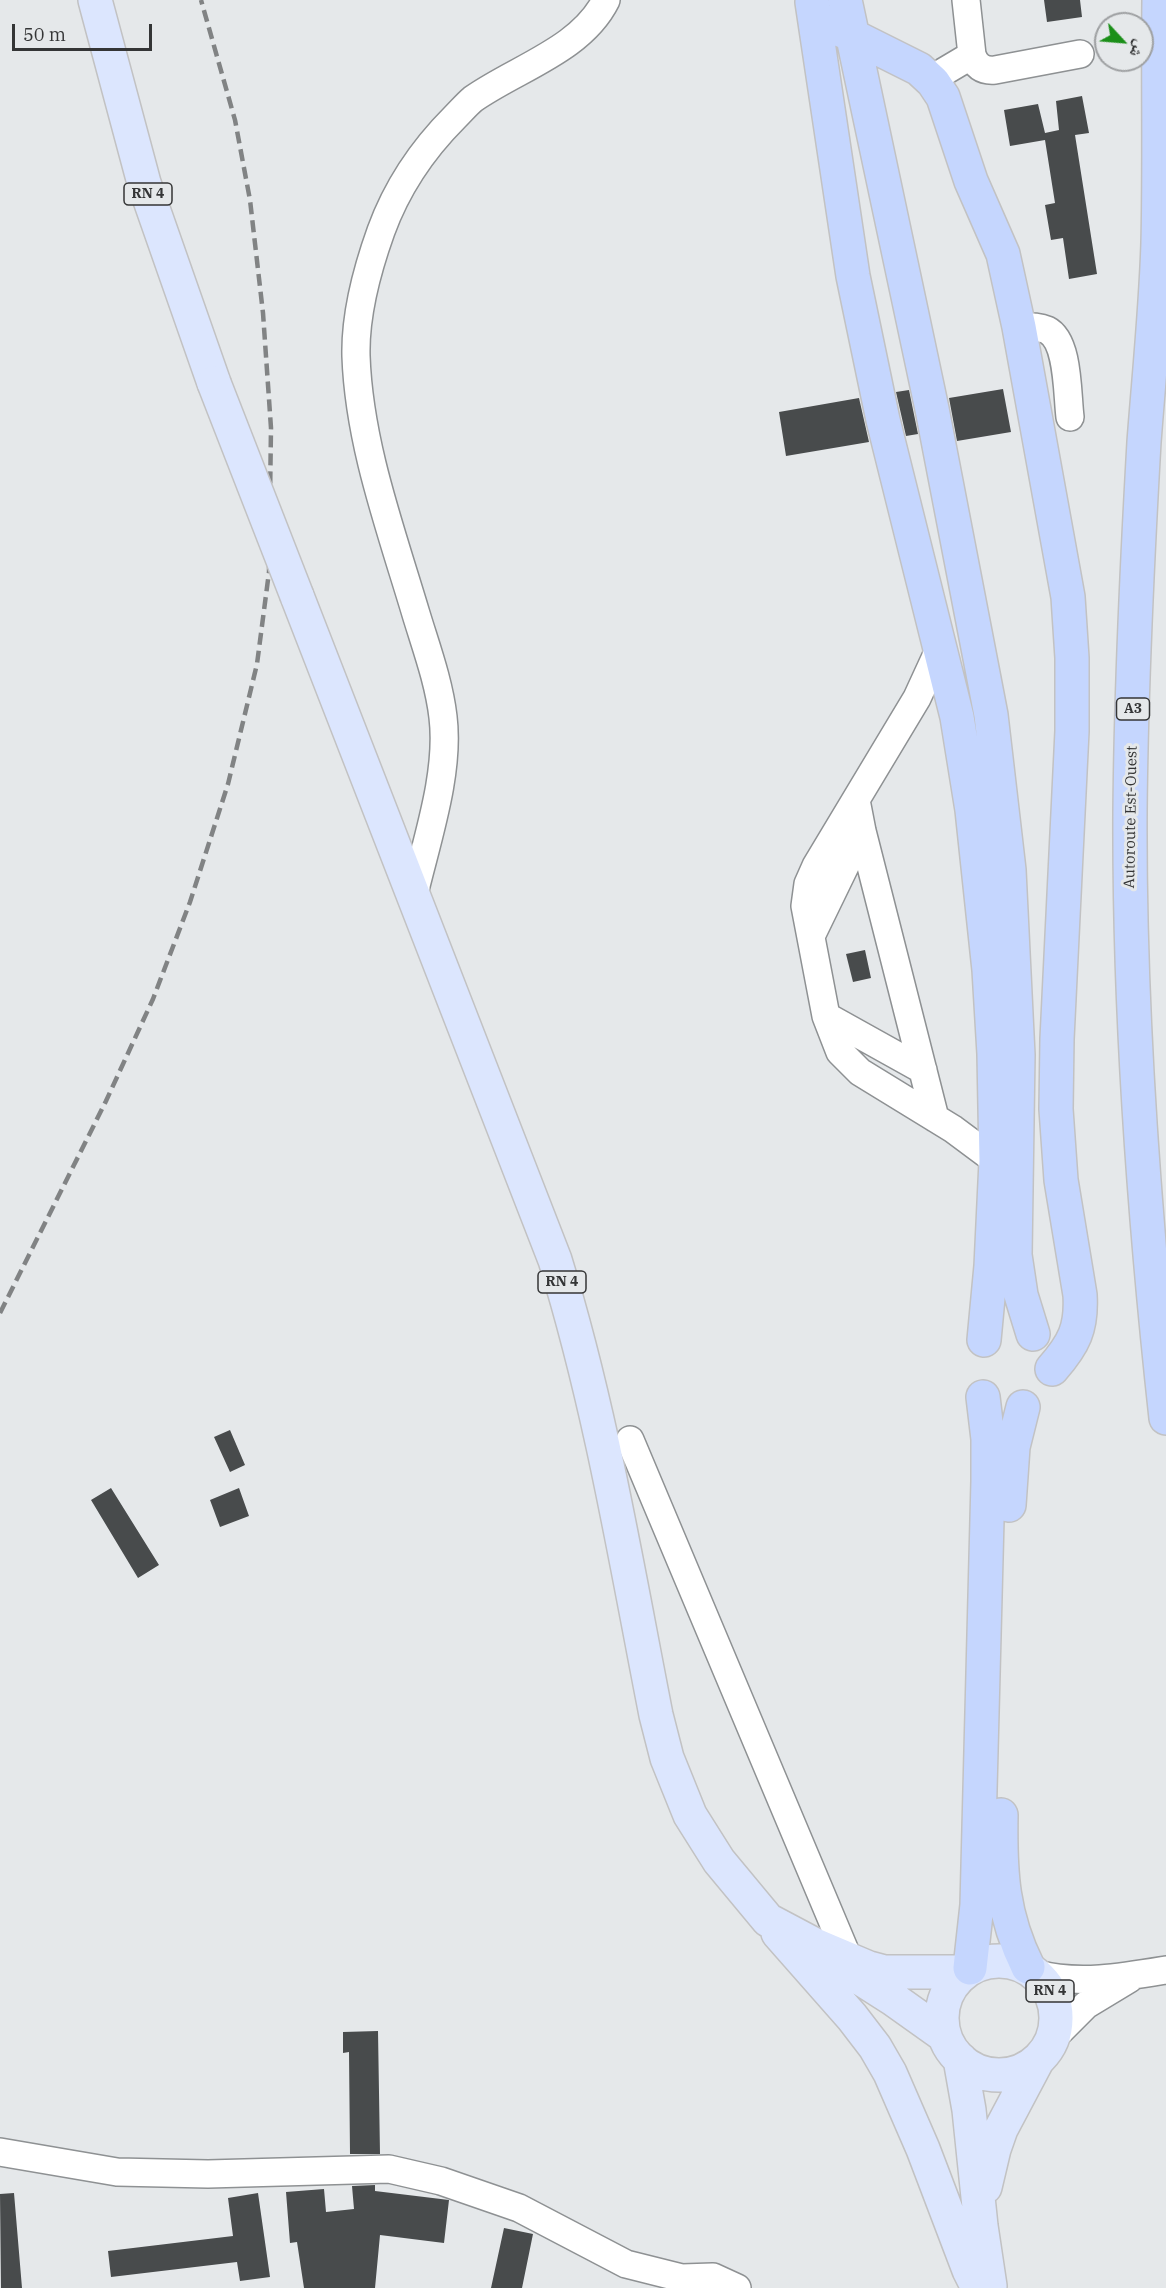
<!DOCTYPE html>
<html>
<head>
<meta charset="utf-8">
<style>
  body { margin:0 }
  #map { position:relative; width:1166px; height:2288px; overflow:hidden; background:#e5e8ea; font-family:"IBM Plex Serif","Noto Naskh Arabic",serif }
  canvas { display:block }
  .north { position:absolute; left:1094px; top:12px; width:60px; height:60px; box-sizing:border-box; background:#e5e8ea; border:2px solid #9ea0a2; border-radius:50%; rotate:116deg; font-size:16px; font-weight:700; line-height:24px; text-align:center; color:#343536 }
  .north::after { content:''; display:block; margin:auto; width:21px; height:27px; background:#1b8f19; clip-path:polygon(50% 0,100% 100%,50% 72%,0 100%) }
  .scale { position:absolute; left:12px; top:24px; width:140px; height:27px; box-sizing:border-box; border:3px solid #343536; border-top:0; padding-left:8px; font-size:18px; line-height:21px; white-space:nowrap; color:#343536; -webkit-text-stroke:4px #e5e8ea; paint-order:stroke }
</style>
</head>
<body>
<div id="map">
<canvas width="1166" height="2288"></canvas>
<div class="north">ش</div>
<div class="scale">50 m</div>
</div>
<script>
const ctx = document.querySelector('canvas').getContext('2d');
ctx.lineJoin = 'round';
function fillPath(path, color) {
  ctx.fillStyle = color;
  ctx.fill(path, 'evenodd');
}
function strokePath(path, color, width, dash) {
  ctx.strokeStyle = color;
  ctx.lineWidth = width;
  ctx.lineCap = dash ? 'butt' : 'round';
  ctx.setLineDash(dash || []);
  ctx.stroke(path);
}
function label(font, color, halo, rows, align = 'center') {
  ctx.font = font + ' "IBM Plex Serif",serif';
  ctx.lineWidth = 6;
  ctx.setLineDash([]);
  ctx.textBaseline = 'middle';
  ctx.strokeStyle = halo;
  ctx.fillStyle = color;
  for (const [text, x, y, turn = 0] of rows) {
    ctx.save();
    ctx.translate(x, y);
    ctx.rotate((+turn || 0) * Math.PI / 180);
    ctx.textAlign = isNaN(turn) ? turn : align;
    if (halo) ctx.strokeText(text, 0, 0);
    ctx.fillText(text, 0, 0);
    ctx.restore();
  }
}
fillPath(new Path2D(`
  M1044 0H1080L1082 17 1047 22Z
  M1082 96 1089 133 1075 135 1097 274 1069 279 1063 238 1051 240 1045 205 1055 203 1045 140 1010 146 1004 110 1038 104 1045 133 1059 130 1056 101Z
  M1003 389 1011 432 957 441 949 398Z
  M909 390 918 434 906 436 896 392Z
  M859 398 869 442 786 456 779 412Z
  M865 950 871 978 853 982 846 954Z
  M230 1430 245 1465 230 1472 214 1437Z
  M111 1488 159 1565 138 1578 91 1500Z
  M239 1488 249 1516 220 1527 210 1500Z
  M378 2031 380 2154H350L349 2052 343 2053V2032Z
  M375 2185V2191L449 2200 444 2243 380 2235 375 2288H304L297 2242 290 2243 286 2192 324 2189 326 2212 354 2209 352 2186Z
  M14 2193 22 2288H1L0 2194Z
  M258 2193 270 2277 240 2281 237 2262 111 2277 108 2251 233 2236 228 2198Z
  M504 2228 533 2234 522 2288H491Z`), '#484b4c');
const minor = new Path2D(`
  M966 0 972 55C976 66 983 71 995 70L1080 54
  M933 82 945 71 972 55
  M1019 327C1029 327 1038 326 1047 330 1069 341 1067 394 1070 417
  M940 648 917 698 816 866 808 884 805 906 826 1016 840 1052 860 1072 953 1129 996 1161
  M856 800 862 831 935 1118
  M413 898C426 842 450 774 443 717 439 682 426 647 416 614 391 530 359 444 356 356 355 315 367 270 381 231 397 187 422 150 455 117 461 111 467 104 473 99 517 68 581 50 606 0
  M811 936 862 831
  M826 1016 923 1070
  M630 1440 848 1958
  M1034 1971 1037 1974C1079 1985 1124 1977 1166 1970
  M1053 2038 1086 2005 1129 1979
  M0 2152 117 2172 208 2174 389 2169 441 2181 519 2208 626 2264 682 2278 713 2277 737 2288`);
const major = new Path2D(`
  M95 0 144 183 214 383
  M297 596 555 1260C601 1409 626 1562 656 1715L667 1758 690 1815 719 1861 768 1920 817 1946 869 1968 884 1972H964
  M778 1933 852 2017 875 2047 890 2073 923 2149 969 2270 978 2288
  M942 2018a57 57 0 1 1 114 0a57 57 0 1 1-114 0Z
  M849 1971 893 1999 945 2036
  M960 2059 969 2110 981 2226 990 2286
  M985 2187 994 2149 1001 2129 1037 2061`);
const highway = new Path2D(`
  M845 0 932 409 991 715 1009 870 1018 1055 1015 1255 1021 1295 1033 1334
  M1159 0C1158 81 1160 162 1158 243 1156 309 1149 376 1144 442 1137 565 1131 690 1130 813 1129 1016 1144 1217 1166 1418
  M812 2 853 276 883 420 957 717 972 810 989 970 994 1054 996 1161 991 1266 984 1340
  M815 17 919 69 933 82 943 97 971 181 1003 254 1019 327 1068 597 1072 658V731L1057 1039 1056 1109 1061 1180 1080 1295C1082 1328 1074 1344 1052 1369
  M1009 1505 1013 1447 1023 1407
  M1001 1815C1000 1872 1002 1915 1028 1967
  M970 1968 977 1905 988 1481V1439L983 1397`);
strokePath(minor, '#8e9193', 30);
strokePath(major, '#c2c2c3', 36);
strokePath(highway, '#c2c2c3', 36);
strokePath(minor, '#fff', 27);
strokePath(major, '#dce6fe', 33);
strokePath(highway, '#c5d6fe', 33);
strokePath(new Path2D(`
  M0 1313 106 1101 153 999 190 902 228 784 257 664 269 572 271 428 263 313 250 200 235 120 201 0`), '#818384', 4.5, [12, 6]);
const majorBridge = new Path2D(`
  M214 383 297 596`);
strokePath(majorBridge, '#c2c2c3', 36, []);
strokePath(majorBridge, '#dce6fe', 33);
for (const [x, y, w] of [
  [148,194,48],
  [1133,709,33],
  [562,1282,48],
  [1050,1991,48]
]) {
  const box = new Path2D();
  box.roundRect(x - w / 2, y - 11, w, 22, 4.5);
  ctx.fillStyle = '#e5e8ea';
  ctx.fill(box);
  strokePath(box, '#343536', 1.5);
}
label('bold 14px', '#343536', null, [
  ["RN 4",148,194],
  ["A3",1133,709],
  ["RN 4",562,1282],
  ["RN 4",1050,1991]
]);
label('15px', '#343536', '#e5e8ea', [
  ["Autoroute Est-Ouest",1131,817,-89]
]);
</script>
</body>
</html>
